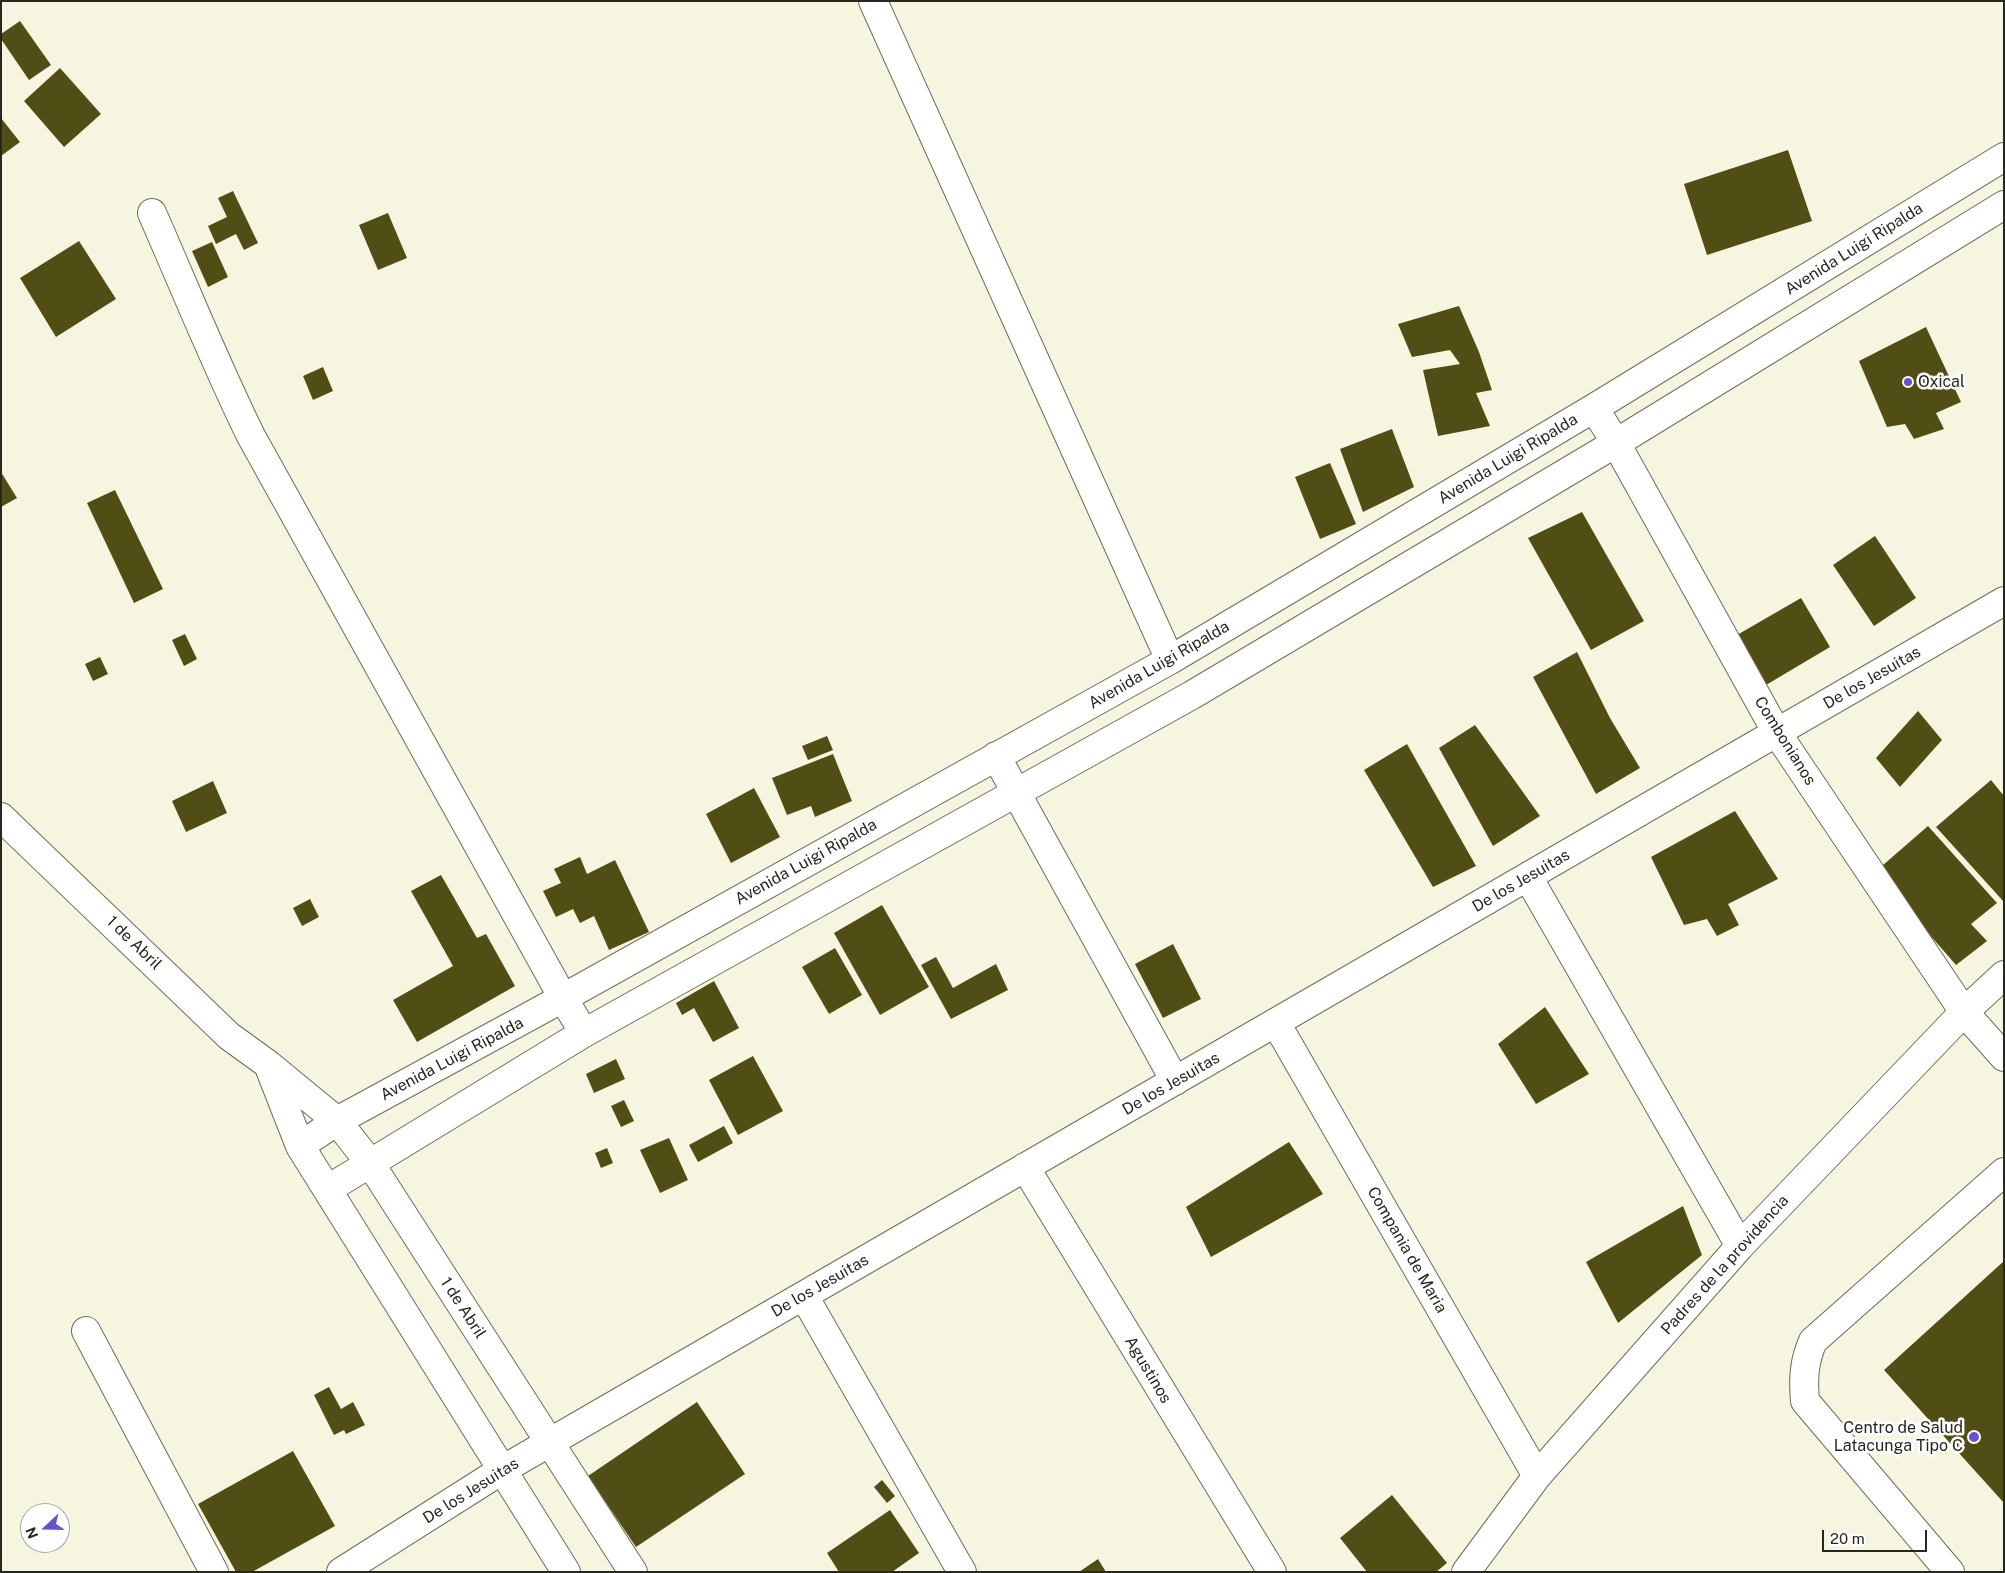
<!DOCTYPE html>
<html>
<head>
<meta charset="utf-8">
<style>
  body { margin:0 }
  #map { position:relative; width:2005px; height:1573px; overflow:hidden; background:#f6f6e0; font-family:"Public Sans",sans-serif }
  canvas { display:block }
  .frame { position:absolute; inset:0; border:2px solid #27271f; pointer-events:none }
  .north { position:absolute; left:20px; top:1503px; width:50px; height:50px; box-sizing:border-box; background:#fff; border:1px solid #a9a9a5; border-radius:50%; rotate:249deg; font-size:14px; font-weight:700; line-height:20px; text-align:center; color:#27271f }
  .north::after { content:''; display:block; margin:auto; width:18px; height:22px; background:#6853cc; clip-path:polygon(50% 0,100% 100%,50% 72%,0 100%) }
  .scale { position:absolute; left:1822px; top:1530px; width:105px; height:22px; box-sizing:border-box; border:2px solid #27271f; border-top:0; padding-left:6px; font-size:15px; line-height:18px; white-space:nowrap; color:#27271f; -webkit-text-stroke:4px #fff; paint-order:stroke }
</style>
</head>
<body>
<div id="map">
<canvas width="2005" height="1573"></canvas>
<div class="frame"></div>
<div class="north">N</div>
<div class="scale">20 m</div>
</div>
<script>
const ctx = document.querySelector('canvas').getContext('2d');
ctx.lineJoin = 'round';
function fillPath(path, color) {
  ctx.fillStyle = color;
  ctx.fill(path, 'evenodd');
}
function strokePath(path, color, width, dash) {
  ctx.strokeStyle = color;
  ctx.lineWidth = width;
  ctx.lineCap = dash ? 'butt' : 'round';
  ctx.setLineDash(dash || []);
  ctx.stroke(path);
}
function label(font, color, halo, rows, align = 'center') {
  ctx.font = font + ' "Public Sans",sans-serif';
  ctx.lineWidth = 5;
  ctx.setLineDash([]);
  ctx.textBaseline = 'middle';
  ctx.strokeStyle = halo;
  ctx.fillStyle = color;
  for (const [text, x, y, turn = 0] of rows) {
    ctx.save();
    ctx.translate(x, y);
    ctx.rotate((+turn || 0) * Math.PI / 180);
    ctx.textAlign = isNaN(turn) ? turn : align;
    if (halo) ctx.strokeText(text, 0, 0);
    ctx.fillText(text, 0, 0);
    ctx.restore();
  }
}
fillPath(new Path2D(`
  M20 21 51 65 29 80 1 39V34Z
  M60 68 101 114 64 147 24 101Z
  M1 118 20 142 1 156Z
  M1788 150 1812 221 1707 255 1684 184Z
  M233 191 258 243 244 250 236 234 216 244 208 226 227 217 218 198Z
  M388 213 407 258 378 270 359 225Z
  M79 241 116 299 56 337 20 278Z
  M212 242 228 277 208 287 192 251Z
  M1459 306 1479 352 1492 390 1476 393 1490 426 1438 436 1423 370 1460 364 1450 350 1412 357 1398 324Z
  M1926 327 1961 402 1936 413 1944 429 1914 439 1905 424 1887 427 1859 361Z
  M323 367 333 391 313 400 303 376Z
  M1392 429 1414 487 1363 512 1340 449Z
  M1330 463 1356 524 1320 539 1295 477Z
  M1 472 17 498 1 507Z
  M115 490 163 589 134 603 87 503Z
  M1582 512 1644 621 1591 650 1528 538Z
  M1875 536 1916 598 1874 626 1833 565Z
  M1801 598 1830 647 1766 685 1737 635Z
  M185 634 197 659 184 666 172 640Z
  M1577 652 1610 718 1640 768 1596 794 1533 677Z
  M100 657 108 674 93 681 85 664Z
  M1918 711 1942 740 1900 787 1876 758Z
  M1475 725 1540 816 1493 846 1439 748Z
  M827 736 833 750 808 760 802 746Z
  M1407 744 1476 866 1433 887 1364 770Z
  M833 754 852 801 815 817 811 806 787 815 772 778Z
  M1991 780 2004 796V902L1936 827Z
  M213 781 227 813 186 832 172 801Z
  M754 788 780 837 731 863 706 814Z
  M1735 811 1778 879 1728 904 1739 925 1717 936 1707 919 1684 925 1651 857Z
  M1928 826 1997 903 1971 924 1987 941 1956 965 1875 872Z
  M580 857 587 874 615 860 649 932 609 950 594 916 580 923 573 909 556 917 543 891 561 883 554 869Z
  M441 875 477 938 486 934 515 986 417 1042 393 1000 453 966 411 891Z
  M310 899 319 917 302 926 293 908Z
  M882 905 929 987 880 1015 834 933Z
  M1173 944 1201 999 1163 1018 1135 964Z
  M835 948 862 995 829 1014 802 967Z
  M936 957 953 988 996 964 1008 990 951 1019 921 965Z
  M714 981 739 1028 713 1042 694 1008 682 1015 676 1003Z
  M1545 1007 1589 1074 1536 1104 1498 1044Z
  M753 1056 783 1111 738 1135 709 1080Z
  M616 1059 625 1079 594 1093 586 1074Z
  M624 1100 634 1121 621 1127 611 1106Z
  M724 1126 733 1143 698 1162 689 1145Z
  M669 1138 688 1180 660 1193 640 1150Z
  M1289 1142 1323 1194 1211 1257 1186 1207Z
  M607 1148 613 1163 601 1168 595 1153Z
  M1683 1206 1702 1255 1618 1323 1586 1262Z
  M2004 1261V1503L1884 1370Z
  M329 1387 341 1409 353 1402 365 1425 346 1434 344 1430 334 1435 314 1395Z
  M697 1402 745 1474 636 1547 588 1476Z
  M293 1451 335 1526 252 1572H236L198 1504Z
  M882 1480 895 1496 887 1503 874 1487Z
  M1392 1495 1447 1563 1436 1572H1367L1340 1538Z
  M890 1510 919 1553 892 1572H839L827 1553Z
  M1098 1559 1106 1572H1079Z`), '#514e15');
const minor = new Path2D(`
  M873 1 1170 660
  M152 213C185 288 215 363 251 436L563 998 584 1033
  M1594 408 1616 443 1777 733 1964 1012 2004 1057
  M996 756 1175 1081
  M1 817 229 1036 269 1065 337 1121 370 1163 633 1572
  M1528 877 1740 1246
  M1276 1023 1537 1476
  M269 1067 300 1146 566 1572
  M300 1146 337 1121 563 998 1170 660 1594 408 2004 157
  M1025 1167 1272 1572
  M328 1189 584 1033 1192 695 1616 443 2004 205
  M804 1296 962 1572
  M86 1331 214 1572
  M341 1572 502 1470 2004 601
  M1466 1572 1537 1476 1740 1246 1964 1012 2004 975
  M1950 1572 1805 1401C1803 1379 1804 1361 1813 1341L2004 1172`);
strokePath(minor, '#6d6d5a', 30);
strokePath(minor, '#fff', 28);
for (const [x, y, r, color] of [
  [1908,382,5,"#6853cc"],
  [1974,1437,6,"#6853cc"]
]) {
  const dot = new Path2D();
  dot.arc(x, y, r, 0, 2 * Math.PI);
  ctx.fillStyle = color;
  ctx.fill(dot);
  strokePath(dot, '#fff', 2);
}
label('16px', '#27271f', '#fff', [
  ["Avenida Luigi Ripalda",1854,249,-32],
  ["Avenida Luigi Ripalda",1508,459,-31],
  ["Avenida Luigi Ripalda",1159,665,-30],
  ["De los Jesuitas",1872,678,-30],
  ["Combonianos",1785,741,58],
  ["Avenida Luigi Ripalda",806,862,-29],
  ["De los Jesuitas",1521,881,-30],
  ["1 de Abril",134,943,44],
  ["Avenida Luigi Ripalda",452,1059,-28],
  ["De los Jesuitas",1171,1084,-30],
  ["Compania de Maria",1407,1250,60],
  ["Padres de la providencia",1725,1265,-48],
  ["De los Jesuitas",820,1286,-30],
  ["1 de Abril",463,1308,57],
  ["Agustinos",1148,1370,59],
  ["De los Jesuitas",471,1491,-32]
]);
label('16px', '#27271f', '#fff', [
  ["Oxical",1918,382],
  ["Centro de Salud",1963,1428,"right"],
  ["Latacunga Tipo C",1963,1446,"right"]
], 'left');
</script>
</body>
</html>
